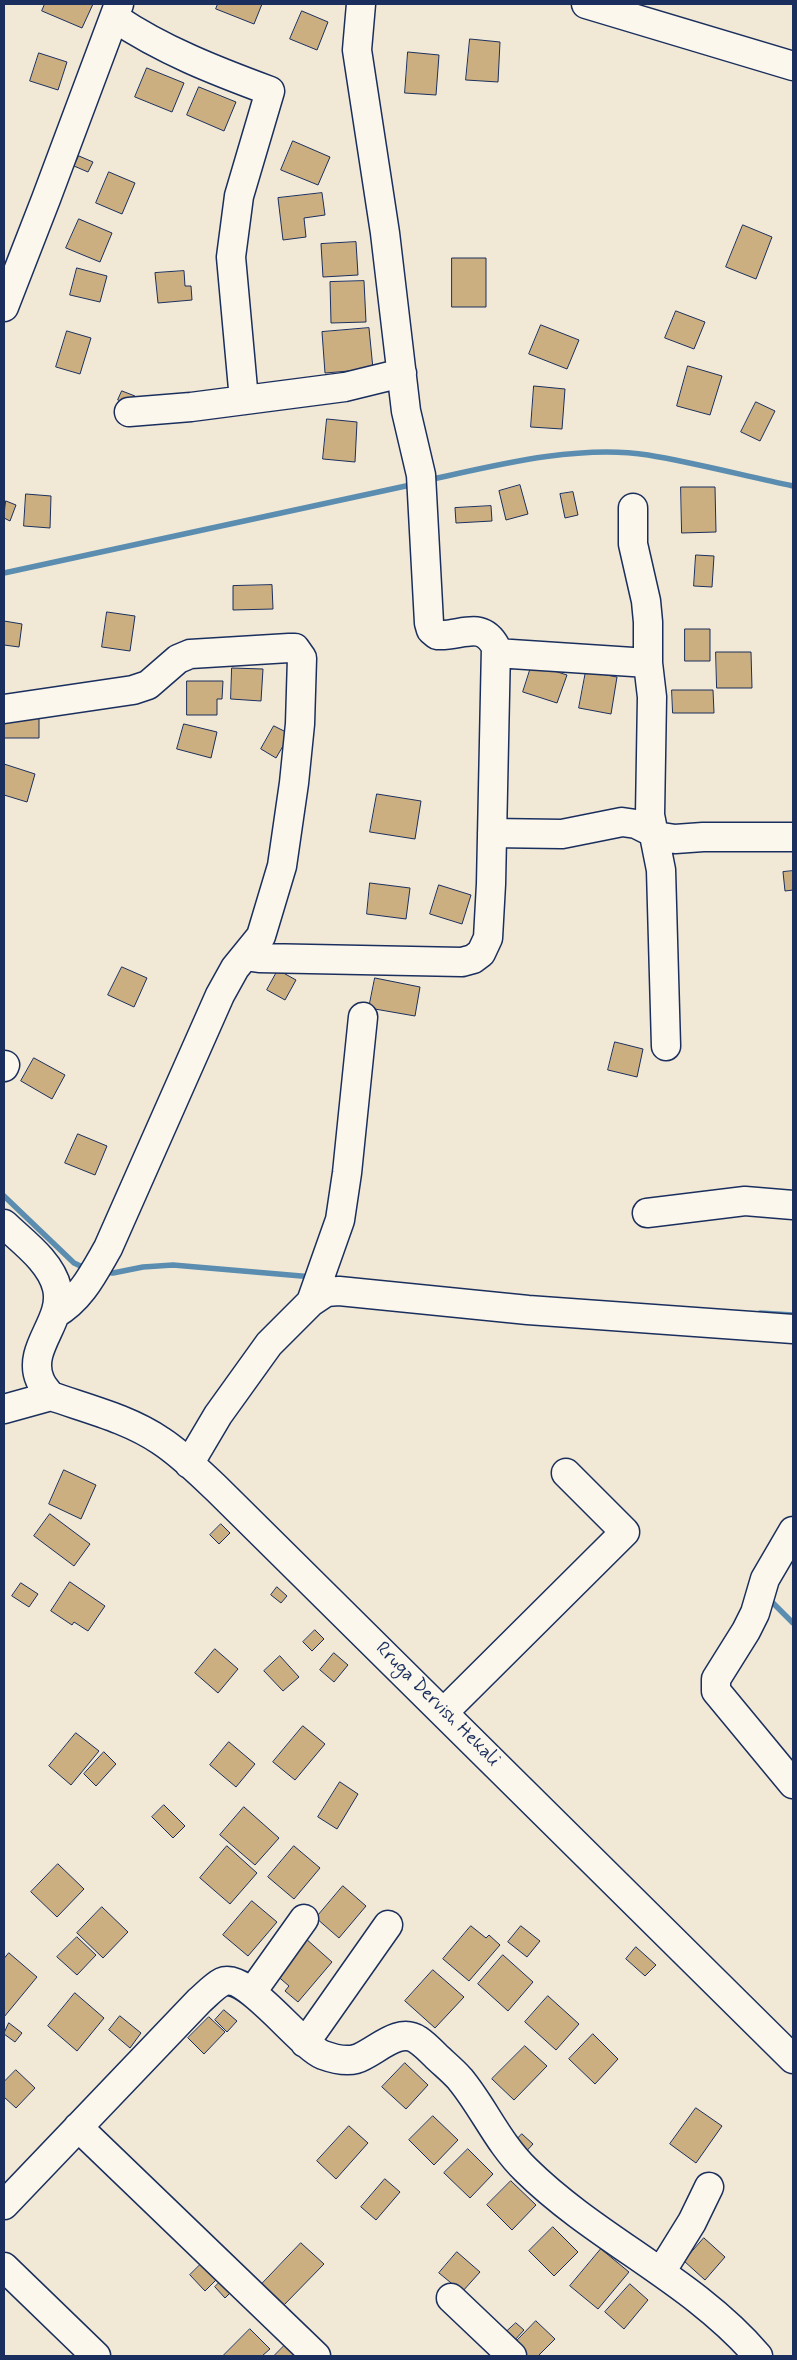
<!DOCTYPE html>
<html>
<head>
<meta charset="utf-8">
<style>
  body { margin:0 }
  #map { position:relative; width:797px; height:2360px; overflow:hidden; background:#f1e9d6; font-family:Mynerve,sans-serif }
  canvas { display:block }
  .frame { position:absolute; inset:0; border:5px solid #1b2f5e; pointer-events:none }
</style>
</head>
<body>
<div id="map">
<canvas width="797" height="2360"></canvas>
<div class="frame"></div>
</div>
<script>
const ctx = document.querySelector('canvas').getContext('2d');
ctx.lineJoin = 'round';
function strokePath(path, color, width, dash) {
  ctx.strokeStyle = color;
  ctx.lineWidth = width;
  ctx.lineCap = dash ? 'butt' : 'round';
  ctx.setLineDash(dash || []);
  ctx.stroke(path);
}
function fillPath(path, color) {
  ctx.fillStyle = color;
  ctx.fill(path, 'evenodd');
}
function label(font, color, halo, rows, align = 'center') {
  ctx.font = font + ' Mynerve,sans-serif';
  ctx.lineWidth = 4;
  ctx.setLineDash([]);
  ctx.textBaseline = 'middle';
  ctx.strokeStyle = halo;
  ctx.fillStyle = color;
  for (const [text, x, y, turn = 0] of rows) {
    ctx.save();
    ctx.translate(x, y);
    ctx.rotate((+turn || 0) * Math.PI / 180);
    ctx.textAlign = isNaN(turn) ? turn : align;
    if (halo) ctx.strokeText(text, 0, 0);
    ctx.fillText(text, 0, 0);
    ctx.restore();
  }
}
strokePath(new Path2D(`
  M429 480C496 465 579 444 648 455 696 463 745 476 793 486
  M4 573 415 484
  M4 1196 74 1263 87 1269
  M103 1272 113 1273 143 1267 173 1265 313 1277
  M760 1313 793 1315
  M768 1598 793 1623`), '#5b8db0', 5.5);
const building = new Path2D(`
  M45 4H93L82 28 42 11Z
  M218 4H262L254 24 216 9Z
  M302 11 328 22 317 50 290 39Z
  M470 39 500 42 498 82 466 80Z
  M408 52 439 55 436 95 405 93Z
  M39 53 67 62 58 90 30 81Z
  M147 68 184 83 172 112 135 97Z
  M199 87 236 102 224 131 187 115Z
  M293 141 330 157 318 185 281 170Z
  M79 156 93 162 88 172 74 166Z
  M109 172 135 183 122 214 96 203Z
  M322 193 325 215 304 218 306 237 283 240 278 198Z
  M79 219 112 233 100 262 66 248Z
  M743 225 772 237 756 279 726 267Z
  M356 242 358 275 323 277 321 244Z
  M452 258H486V307H452Z
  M77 268 107 276 100 302 70 295Z
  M184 271 185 286H191L192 300 158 303 155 273Z
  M364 281 366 322 331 323 330 282Z
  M676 311 705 322 694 349 665 338Z
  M541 325 579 340 567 369 529 354Z
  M369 328 373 369 325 373 322 332Z
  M67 331 91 338 80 374 56 367Z
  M688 366 722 376 710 415 677 406Z
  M534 386 565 389 562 429 531 427Z
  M122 391 135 396 131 405 118 400Z
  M756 402 775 411 760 441 741 432Z
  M327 419 357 422 355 462 323 459Z
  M520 485 528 514 506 520 499 491Z
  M681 487H715L716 532 682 533Z
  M573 492 578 515 565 518 560 494Z
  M26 494 51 496 50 528 24 526Z
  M6 501 16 505 10 521 4 518Z
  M491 506 492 521 456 523 455 508Z
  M696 555 714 556 712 587 694 586Z
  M272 585 273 609 233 610V586Z
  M107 612 135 616 130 651 102 647Z
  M4 621 22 624 19 647 4 645Z
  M685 629H710V661H685Z
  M716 652H751L752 688H717Z
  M532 664 567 675 557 703 523 692Z
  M232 668 263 669 261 701 231 699Z
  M586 671 617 677 611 714 579 708Z
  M187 681H223L222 699H217V715H187Z
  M672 690H713L714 713H673Z
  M39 716V738H4V717Z
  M184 724 217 732 211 758 177 749Z
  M274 726 290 734 276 758 261 749Z
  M4 764 35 774 27 802 4 795Z
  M377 794 421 801 415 839 370 832Z
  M793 871V890L785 891 783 872Z
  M370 883 410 888 406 919 367 914Z
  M439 885 471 895 462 924 430 914Z
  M122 967 147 978 134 1007 108 995Z
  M278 970 296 980 285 1000 267 990Z
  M375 978 420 987 415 1016 369 1008Z
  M615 1042 643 1049 637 1077 608 1070Z
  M34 1058 65 1075 52 1099 21 1081Z
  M78 1134 107 1146 95 1175 65 1163Z
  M64 1470 96 1485 81 1519 49 1504Z
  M50 1514 90 1544 74 1566 34 1536Z
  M221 1524 230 1533 219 1544 210 1535Z
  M70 1582 105 1606 88 1631 74 1622 72 1625 51 1611Z
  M21 1583 38 1594 29 1607 12 1596Z
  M277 1587 287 1596 281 1603 271 1595Z
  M315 1630 324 1639 312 1651 303 1642Z
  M215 1649 238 1669 218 1693 195 1673Z
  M334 1653 348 1665 334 1682 320 1670Z
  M280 1656 299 1677 283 1691 264 1671Z
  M303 1726 325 1744 295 1780 273 1762Z
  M76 1733 99 1751 71 1785 49 1766Z
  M229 1742 255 1764 236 1787 210 1765Z
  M104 1752 116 1764 96 1786 84 1774Z
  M340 1782 358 1794 337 1829 318 1817Z
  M164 1805 185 1826 173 1838 152 1817Z
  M244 1807 279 1838 255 1865 220 1835Z
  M227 1846 257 1873 230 1904 200 1878Z
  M294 1846 320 1868 294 1899 268 1877Z
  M58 1864 84 1889 57 1917 31 1892Z
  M343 1886 366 1906 339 1938 316 1918Z
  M252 1901 277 1922 248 1956 223 1935Z
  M102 1907 128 1932 103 1958 77 1933Z
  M471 1926 486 1938 489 1935 500 1945 469 1981 443 1959Z
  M521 1926 540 1941 527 1957 508 1942Z
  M77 1937 96 1955 77 1975 57 1957Z
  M305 1938 332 1962 298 2002 285 1991 289 1986 274 1973Z
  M636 1947 656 1965 645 1976 626 1959Z
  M9 1953 37 1977 4 2017V1959Z
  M503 1955 533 1982 508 2011 478 1984Z
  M433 1970 464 1997 435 2028 405 2001Z
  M75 1993 104 2018 77 2051 48 2026Z
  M548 1996 579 2024 556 2050 525 2022Z
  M224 2010 237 2021 227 2032 215 2020Z
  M120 2016 141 2033 130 2048 109 2030Z
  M209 2017 225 2032 204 2054 188 2038Z
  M9 2023 22 2033 15 2042 4 2034Z
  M593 2034 618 2059 595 2084 569 2059Z
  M525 2046 547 2066 514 2100 492 2079Z
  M405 2063 428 2085 406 2109 382 2087Z
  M16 2070 35 2088 16 2108 4 2097V2082Z
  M696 2108 722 2126 696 2163 670 2144Z
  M433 2116 458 2140 434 2165 409 2140Z
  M349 2126 368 2143 336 2179 317 2161Z
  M522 2134 533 2144 521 2157 510 2147Z
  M468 2149 493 2174 470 2198 444 2173Z
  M385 2179 400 2192 376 2220 361 2207Z
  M511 2181 536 2205 512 2230 487 2205Z
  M553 2227 578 2252 554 2276 529 2251Z
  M704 2238 725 2257 705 2280 684 2261Z
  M301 2243 324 2264 283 2306 261 2285Z
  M601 2249 629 2272 598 2309 570 2286Z
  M457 2252 480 2272 462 2292 439 2273Z
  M204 2261 220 2276 205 2291 190 2275Z
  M224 2278 235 2288 225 2298 215 2287Z
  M630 2284 648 2300 624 2329 605 2312Z
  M536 2321 555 2339 538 2356H520L510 2348Z
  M516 2323 524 2330 514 2341 505 2333Z
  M250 2329 270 2349 262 2356H223Z
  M288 2342 300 2353 296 2356H274Z`);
fillPath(building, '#cbaf80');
strokePath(building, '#1b2f5e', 1);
const minor = new Path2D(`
  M115 18C162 50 216 71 270 91L239 196 231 257 244 400
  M4 307 46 199 119 4
  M129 412 191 407 345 387 402 373
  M633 508V544L646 601 648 622V663L652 697 650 815 661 870 666 1046
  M496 653 648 663
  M4 709 133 690 148 685 178 659 190 654 289 648H295L302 658 300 724 294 783 282 866 261 936 235 968 220 995 108 1248C93 1274 81 1299 55 1314
  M492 833 562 834 622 822 636 824 662 837 675 839 703 837H793
  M245 956 259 958 462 962 473 959 481 953 488 938 491 884 496 647C481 619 461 637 437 635L431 630 429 623 421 475 406 411 385 233 357 50 361 4
  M4 1067 5 1065
  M647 1213 745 1201 793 1205
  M4 1224C23 1242 51 1262 57 1288 65 1321 26 1348 40 1380 42 1386 47 1391 51 1396
  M311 1302 340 1220 347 1173 363 1017
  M51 1396C88 1409 129 1419 161 1441 181 1454 199 1472 217 1489L793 2059
  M4 1409 51 1396
  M189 1464 218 1415 269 1344 311 1302 326 1292 339 1291 528 1310 793 1329
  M793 1531 765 1579 755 1613 746 1631 716 1679V1691L793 1784
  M444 1712 625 1532 566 1473
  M252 1992 304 1919
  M305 2043 388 1925
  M78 2127 316 2356
  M4 2205 199 2001C206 1995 214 1986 222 1982 246 1971 299 2045 323 2055 334 2059 345 2062 356 2059 375 2053 398 2026 418 2040 424 2044 430 2050 435 2055 443 2063 452 2070 460 2079 484 2108 498 2143 526 2170 597 2240 693 2280 758 2356
  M4 2267 96 2356
  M661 2272 692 2222 709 2187
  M451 2298 512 2356`);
const major = new Path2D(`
  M586 4 793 66`);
strokePath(minor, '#1b2f5e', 31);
strokePath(major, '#1b2f5e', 31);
strokePath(minor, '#fbf7ec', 28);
strokePath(major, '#fbf7ec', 28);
label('19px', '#1b2f5e', '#fbf7ec', [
  ["Rruga Dervish Hekali",437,1705,45]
]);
</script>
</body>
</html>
